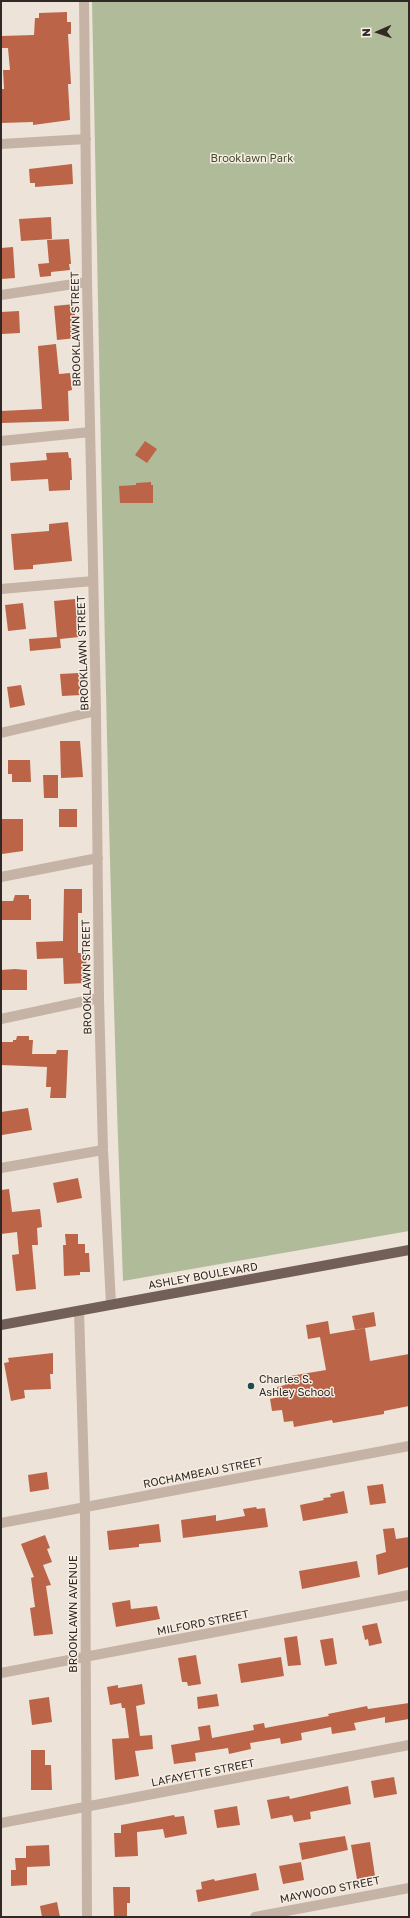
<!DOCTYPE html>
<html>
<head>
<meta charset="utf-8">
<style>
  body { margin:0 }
  #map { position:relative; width:410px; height:1918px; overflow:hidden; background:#eee3d8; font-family:"Golos Text",sans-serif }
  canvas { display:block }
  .frame { position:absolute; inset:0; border:2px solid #312926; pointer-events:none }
  .north { position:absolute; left:358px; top:12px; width:40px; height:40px; -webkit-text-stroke:3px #f7eee3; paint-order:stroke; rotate:268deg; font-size:11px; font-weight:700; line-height:16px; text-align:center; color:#312926 }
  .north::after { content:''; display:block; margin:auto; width:14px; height:18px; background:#312926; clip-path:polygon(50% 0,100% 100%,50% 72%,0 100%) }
</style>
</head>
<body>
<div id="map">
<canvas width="410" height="1918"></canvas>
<div class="frame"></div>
<div class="north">N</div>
</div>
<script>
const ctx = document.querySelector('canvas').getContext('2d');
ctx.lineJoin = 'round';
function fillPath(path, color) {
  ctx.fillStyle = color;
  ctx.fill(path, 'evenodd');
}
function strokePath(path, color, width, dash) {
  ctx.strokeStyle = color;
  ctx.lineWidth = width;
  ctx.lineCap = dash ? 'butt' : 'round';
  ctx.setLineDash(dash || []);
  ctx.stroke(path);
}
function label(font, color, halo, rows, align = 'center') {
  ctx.font = font + ' "Golos Text",sans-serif';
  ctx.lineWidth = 3;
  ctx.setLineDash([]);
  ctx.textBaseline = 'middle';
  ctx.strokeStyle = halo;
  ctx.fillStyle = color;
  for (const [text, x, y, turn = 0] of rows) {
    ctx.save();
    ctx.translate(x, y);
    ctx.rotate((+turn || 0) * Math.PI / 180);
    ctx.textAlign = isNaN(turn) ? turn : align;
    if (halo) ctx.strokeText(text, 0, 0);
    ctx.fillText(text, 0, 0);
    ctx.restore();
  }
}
fillPath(new Path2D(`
  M92 1H409V1231L123 1281C107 854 101 428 92 1Z`), '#b0bc99');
fillPath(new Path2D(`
  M67 12V22H71V34H68L71 84H68L70 120 33 125V122L1 123V89H4L3 70H10L8 48H1V36L34 35 35 18H39V13Z
  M72 164 73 184 35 187V183H30L29 169Z
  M51 217 52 239 21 241 19 219Z
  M69 239 71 264H69L70 270 51 272V276L40 277 38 264 49 263 47 240Z
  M13 247 15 278 1 279V248Z
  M74 304 77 338 57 340 54 306Z
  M19 311 20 333 2 334 1 312Z
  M56 344 59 374 70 373 72 390 68 391 69 421 1 423V411L42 409 38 346Z
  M145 441 157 449 147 463 135 455Z
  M68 452 69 458H71L72 480H70V490L49 491 48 479 11 481 10 463 47 460 46 453Z
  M151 482V485H153V503H120L119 486 136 485V483Z
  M68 522 72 561 33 565V569L14 570 11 534 49 531V524Z
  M75 599 79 637 60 639 61 648 30 651 29 639 57 637 54 601Z
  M23 603 26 629 8 631 5 605Z
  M79 673 81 695 62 696 60 674Z
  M21 685 25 705 10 708 7 687Z
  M60 741H80L83 777 61 778Z
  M8 760H30L31 782H12V774H8Z
  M43 775H58V798H44Z
  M59 809H77V827H59Z
  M2 819H23V851L2 854Z
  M64 889H82V913H78V953H86L87 983 64 984 63 958 37 959 36 942 63 941Z
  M15 895H29V899H31V920H1V901H13Z
  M15 969 27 970V990H1V970Z
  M17 1036H29V1040H33L32 1054H56L57 1050H68L66 1098H50L51 1087H46L47 1067 1 1065V1042H13V1040H16Z
  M28 1108 32 1130 2 1135 1 1112Z
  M78 1178 82 1198 57 1203 53 1183Z
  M9 1189 12 1212 40 1209 42 1227 37 1228 38 1245H32L36 1289 16 1291 12 1255 19 1254 17 1232 1 1234V1190Z
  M65 1234H78V1244H85V1253H89L90 1272H80V1275L64 1276 63 1245H66Z
  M374 1312 376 1326 355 1330 352 1316Z
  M328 1321 330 1334 365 1328 370 1361 409 1354V1406L384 1411V1414L333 1423 332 1420 294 1427 293 1421 284 1422 282 1410 272 1411 270 1399 279 1397 277 1387 285 1385 284 1377 326 1370 320 1337 308 1339 306 1325Z
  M53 1353V1374H50L51 1389 24 1390 25 1398 11 1401 4 1363 9 1362 8 1358Z
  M47 1472 49 1489 30 1492 28 1475Z
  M383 1484 386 1503 370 1505 367 1486Z
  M344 1491 348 1513 303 1521 300 1505 324 1500 323 1498 331 1497 330 1494Z
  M256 1507 257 1509 265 1508 268 1527 183 1538 181 1520 216 1515V1521L245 1516 243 1509Z
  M159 1524 161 1542 139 1544V1547L109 1550 107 1531Z
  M394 1528 396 1539 409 1537V1567L378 1575 376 1555 386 1552 383 1529Z
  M45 1535 50 1548 47 1549 52 1562 43 1565 51 1585 46 1586 53 1634 34 1636 30 1608 35 1607 31 1578 34 1577 21 1544Z
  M357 1561 360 1577 302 1589 299 1571Z
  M130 1600 131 1609 157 1606 160 1619 116 1627 112 1603Z
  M377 1623 382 1643 369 1646 368 1639 365 1640 362 1626Z
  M297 1636 301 1665 288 1666 284 1638Z
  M333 1638 337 1664 325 1666 320 1640Z
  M196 1655 201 1684 188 1686 187 1682H182L178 1658Z
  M281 1657 284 1676 241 1683 238 1664Z
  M142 1684 145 1704 136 1706 140 1736 152 1735 153 1749 135 1751 139 1776 115 1780 112 1739 129 1738 125 1708H122L121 1703 110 1705 107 1687 118 1685V1688Z
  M217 1694 219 1706 198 1709 197 1697Z
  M49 1697 52 1722 32 1725 29 1700Z
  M409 1703V1719L385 1723V1717L354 1723 356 1730 332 1734 331 1727 301 1733 302 1740 281 1744 280 1738 250 1743 251 1749 229 1754 228 1748 195 1753 196 1761 174 1764 171 1745 200 1740 198 1727 210 1725 212 1738 254 1730 253 1725 264 1723 265 1728 329 1716 328 1714 367 1706 368 1709Z
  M31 1750H45V1765H51L52 1790H31Z
  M394 1777 397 1794 374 1798 371 1781Z
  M348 1786 351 1804 310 1812 311 1819 294 1822 292 1815 271 1819 267 1800 289 1796 290 1799Z
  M237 1806 240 1825 217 1828 214 1810Z
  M174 1815 175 1817 184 1816 187 1834 165 1838 163 1829 137 1832 138 1856 115 1857 114 1833H121V1825Z
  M345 1836 348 1850 302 1860 299 1843Z
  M370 1842 375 1876 357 1879 351 1845Z
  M49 1845 50 1866 27 1867V1885L11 1886V1870H16L15 1858H26V1846Z
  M301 1862 304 1880 283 1884 279 1866Z
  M256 1873 259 1890 198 1902 196 1890 202 1889 201 1882 214 1879 215 1881Z
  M113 1887H130V1903H127V1917H114Z
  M57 1902 60 1917H42L40 1906Z`), '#bb6448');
strokePath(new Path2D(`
  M84 1 87 282 96 711 99 998 103 1150 111 1304
  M1 144 86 139
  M1 295 87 282
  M1 441 90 432
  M1 589 93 581
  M1 733 96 711
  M1 877 98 858
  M1 1019 99 998
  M1 1168 103 1150
  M79 1311 85 1507 87 1917
  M1 1523 409 1446
  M1 1673 409 1595
  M1 1823 409 1745
  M255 1917 409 1888`), '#c5b3a5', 10);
strokePath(new Path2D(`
  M1 1325 409 1250`), '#726058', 10);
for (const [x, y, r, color] of [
  [251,1386,4,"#1f4c4f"]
]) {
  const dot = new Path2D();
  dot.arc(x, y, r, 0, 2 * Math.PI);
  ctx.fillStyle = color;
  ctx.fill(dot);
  strokePath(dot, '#f7eee3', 1.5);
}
label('11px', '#414d2b', '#f7eee3', [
  ["Brooklawn Park",252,159]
]);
label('11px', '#312926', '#f7eee3', [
  ["BROOKLAWN STREET",76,329,-91],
  ["BROOKLAWN STREET",83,653,-92],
  ["BROOKLAWN STREET",87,977,-91],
  ["ASHLEY BOULEVARD",203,1276,-10],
  ["ROCHAMBEAU STREET",203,1473,-11],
  ["BROOKLAWN AVENUE",74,1614,-90],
  ["MILFORD STREET",203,1623,-11],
  ["LAFAYETTE STREET",203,1773,-11],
  ["MAYWOOD STREET",330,1890,-11]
]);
label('11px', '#312926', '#f7eee3', [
  ["Charles S.",259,1380],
  ["Ashley School",259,1393]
], 'left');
</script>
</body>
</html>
